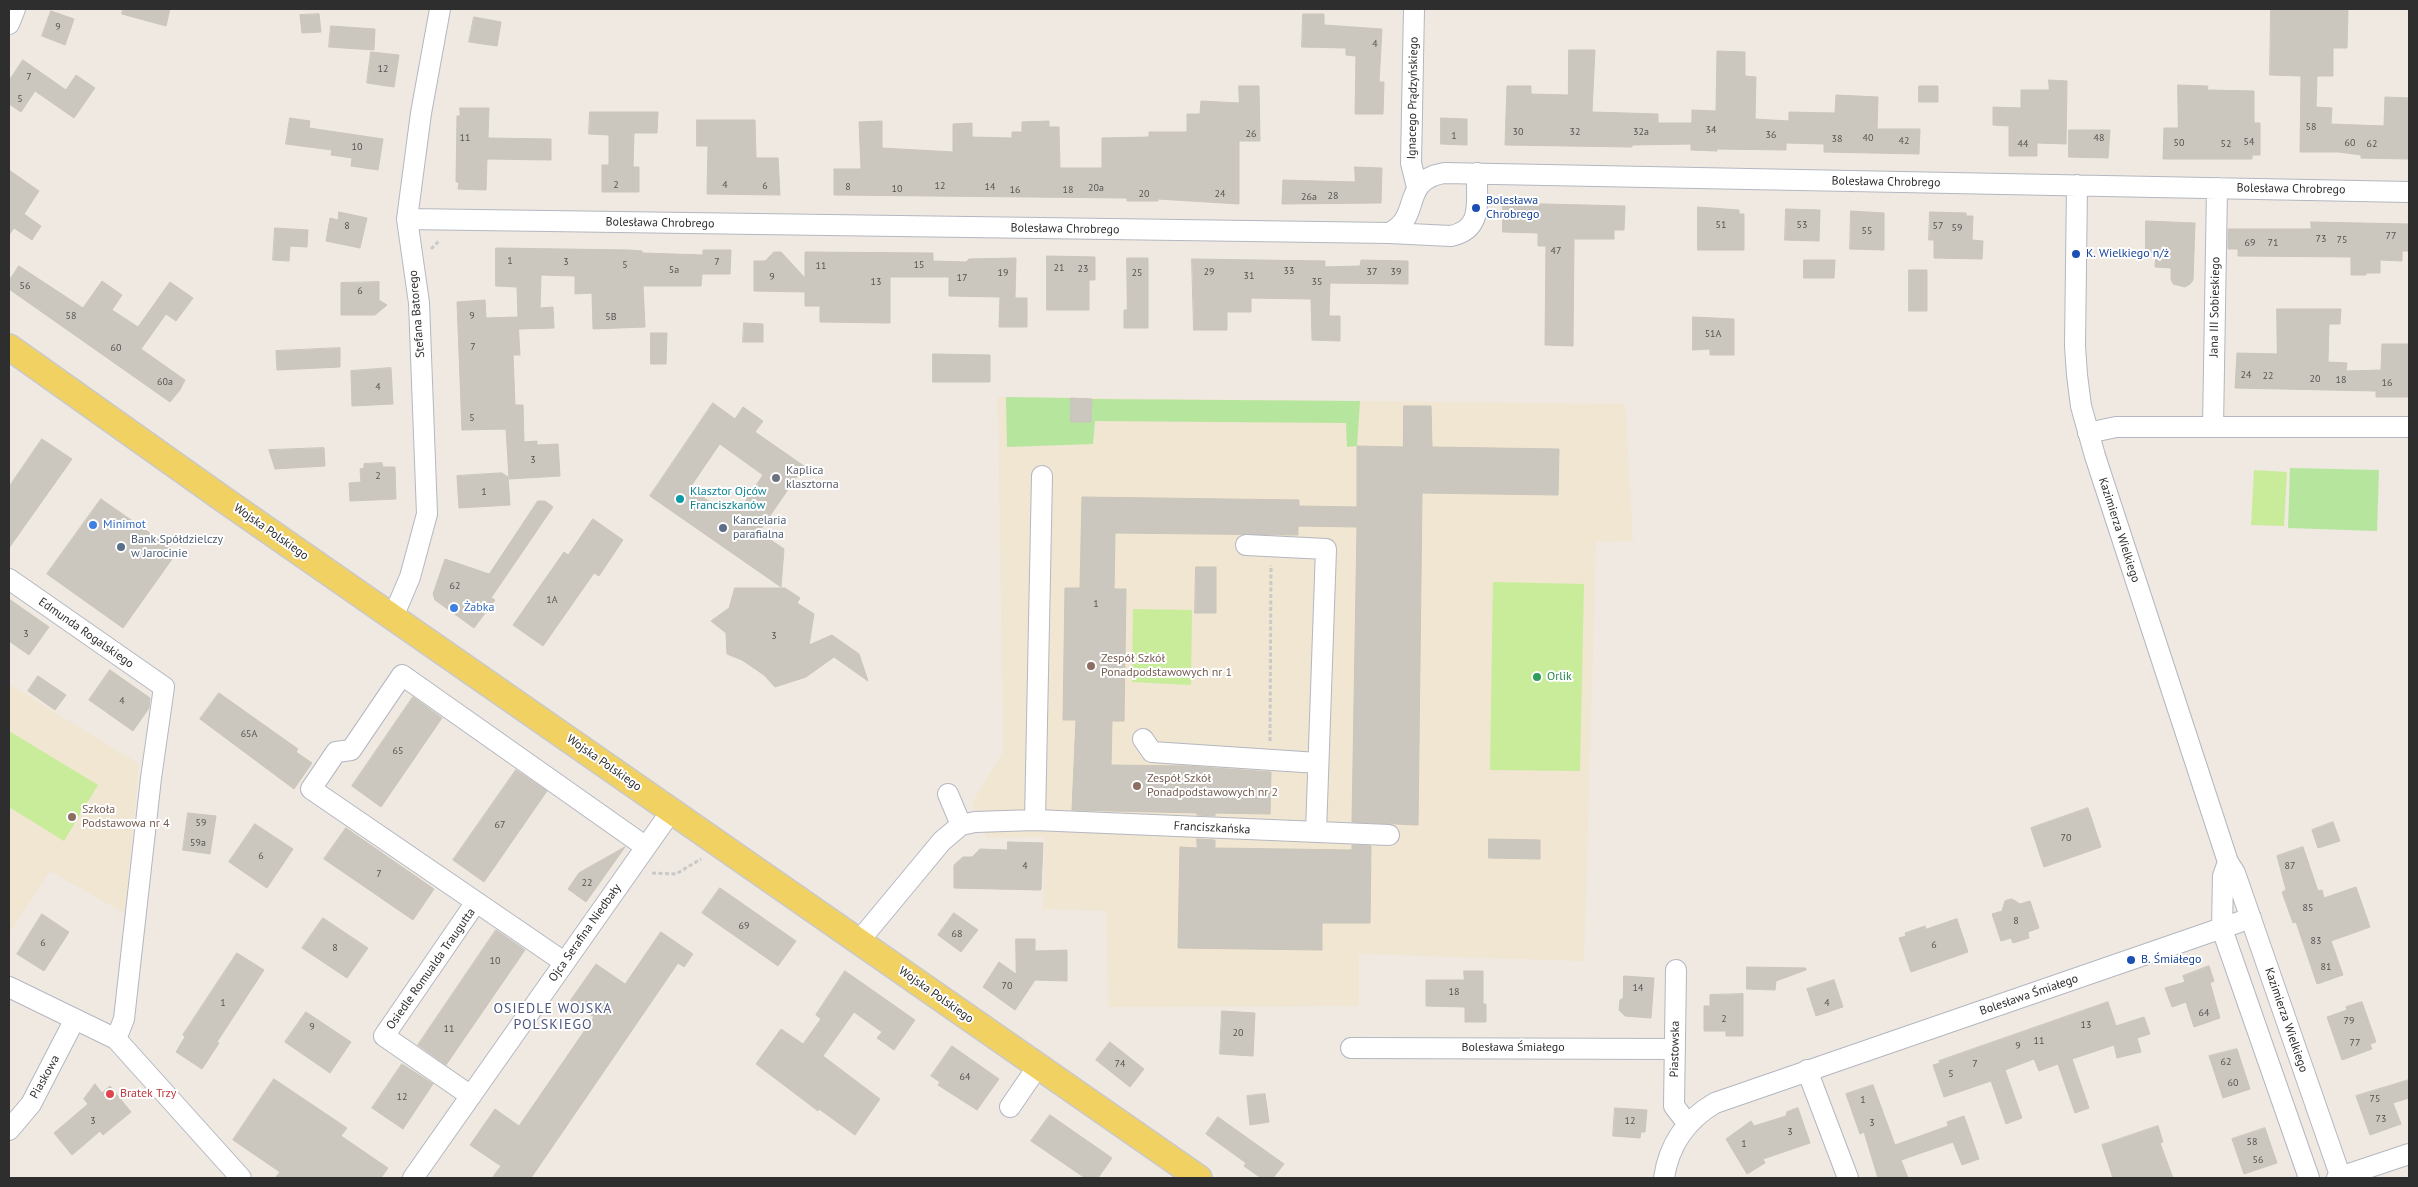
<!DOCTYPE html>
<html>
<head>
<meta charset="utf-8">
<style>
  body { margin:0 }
  #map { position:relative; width:2418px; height:1187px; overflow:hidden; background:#efe9e1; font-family:"PT Sans",sans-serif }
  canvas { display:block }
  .frame { position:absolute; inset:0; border:10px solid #2e2e2e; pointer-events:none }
</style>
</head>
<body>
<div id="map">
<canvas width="2418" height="1187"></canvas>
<div class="frame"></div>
</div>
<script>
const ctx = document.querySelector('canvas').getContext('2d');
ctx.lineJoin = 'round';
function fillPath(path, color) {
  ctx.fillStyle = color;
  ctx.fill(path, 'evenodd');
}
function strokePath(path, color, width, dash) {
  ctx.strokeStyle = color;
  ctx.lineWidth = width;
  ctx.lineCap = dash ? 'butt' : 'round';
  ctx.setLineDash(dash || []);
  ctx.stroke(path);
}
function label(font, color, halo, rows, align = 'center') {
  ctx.font = font + ' "PT Sans",sans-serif';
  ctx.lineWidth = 4;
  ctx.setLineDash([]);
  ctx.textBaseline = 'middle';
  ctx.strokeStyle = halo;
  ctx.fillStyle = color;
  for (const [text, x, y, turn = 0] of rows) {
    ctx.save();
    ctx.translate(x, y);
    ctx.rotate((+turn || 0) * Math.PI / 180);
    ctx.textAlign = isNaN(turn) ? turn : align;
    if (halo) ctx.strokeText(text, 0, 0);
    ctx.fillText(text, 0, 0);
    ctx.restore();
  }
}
fillPath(new Path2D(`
  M998 397 1625 404 1633 541 1596 542 1584 961 1359 954V1006L1108 1007 1106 911 1043 909 1045 837 987 838 972 803 1003 752Z
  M9 684 139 764 125 914 50 871 9 934Z`), '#f0e6d1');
fillPath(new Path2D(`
  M1006 397 1071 398V422H1091L1092 399 1360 401 1357 446 1347 447 1346 423 1095 421 1093 444 1007 447Z
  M2290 468 2379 470 2377 531 2288 528Z`), '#b6e59e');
fillPath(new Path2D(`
  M2254 470 2287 472 2284 526 2251 525Z
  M1493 582 1584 584 1580 771 1490 770Z
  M1133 609 1192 610 1191 685 1132 682Z
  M9 731 98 785 64 841 9 807Z`), '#c9ec9a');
const building = new Path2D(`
  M123 9H170L166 26 122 14Z
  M2271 9H2348L2347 48H2333V76H2317L2316 107 2332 108 2331 124 2384 126 2385 97 2409 98V159L2361 158V155L2339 152H2300L2301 76 2270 75Z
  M51 11 74 19 65 45 42 36Z
  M319 14 321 32 302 33 300 15Z
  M1303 14H1324V25L1382 29 1379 82H1384L1383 114H1355L1356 56 1346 55V48L1302 47Z
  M474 17 501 22 497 46 469 42Z
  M331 26 375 29 374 50 329 47Z
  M1569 50H1595L1592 112 1658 114V123H1692V110L1716 111 1717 51 1745 52V76L1756 77 1755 119 1789 121V112L1835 113 1836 95 1878 97 1877 129H1920L1919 154 1824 152V144L1786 143V150L1717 149V151L1691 150V144L1632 145V147L1505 145 1507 86H1531V94L1568 95Z
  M371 52 399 55 394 87 367 83Z
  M23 60 66 90 76 75 95 88 74 118 35 91 21 112 9 104V81Z
  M2049 80 2067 81 2066 144 2037 143V156H2009V126L1993 125V107L2021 108V90H2049Z
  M2178 85 2208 86 2207 90 2254 91V123H2260V155H2252V159H2163L2164 128H2178Z
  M1239 86H1259L1260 141H1239V204L1158 199V201H1127V198L834 195V169H861L859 122 882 121V148L953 152V124L972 123V137L1012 138V132H1022V122L1049 121V127H1059L1060 168H1102V138L1149 137V132H1187V114H1200L1201 101 1239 103Z
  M1919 86H1938V102H1919Z
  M460 108H489L488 138 551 139V160L487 159 486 190 458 189 459 182H456L457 116H460Z
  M590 112H658L657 133H634L633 167H639V192H602V165H609V135L589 134Z
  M290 118 310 121 309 128 383 139 378 170 351 166 352 158 331 155 332 150 286 144Z
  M1441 118 1467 119V145L1441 144Z
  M697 120H755L756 158H778L780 195 707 194 708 146H697Z
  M2069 130H2110L2108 158 2069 157Z
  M1355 167 1382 168 1381 203 1282 204 1283 180 1355 182Z
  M9 170 39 191 24 214 41 226 32 240 14 228 9 235Z
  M1503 203 1625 206 1624 230H1614V239H1574L1573 346 1545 345 1546 246H1538V233L1503 232Z
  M1698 207 1739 210V214H1744V250H1698Z
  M1786 209 1820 210 1819 241 1785 240Z
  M1851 211 1884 213V250L1850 249Z
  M339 212 367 218 360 248 326 241 330 218 338 220Z
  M1930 212 1966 213V216H1973L1972 240 1983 241 1982 259 1934 258V240H1929Z
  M2146 221 2195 223 2193 280 2190 284 2185 287 2173 284 2171 279V268L2155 267 2156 253 2146 252Z
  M2311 222 2409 224V251H2402V261L2380 260V273H2366V275H2351V257L2238 256V249H2228V229H2311Z
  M275 228 308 230 307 247 290 246 289 261 273 260Z
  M496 248 629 250 642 251V253L703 255V250H731L730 274H702L701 286H643L645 327 593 329 592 293 575 294V276L541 275 540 308 553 307 554 328 519 329 518 321 520 355H513L515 405H523L524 442 537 441V445L558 444 560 476 509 479 506 429 462 430 457 302 485 300 486 318 518 317 517 287 496 286Z
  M774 252H781L805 278V252L933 253V261L966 262 969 259 1016 258 1015 298H1027V327H999L1000 297 949 296V277H890V323L820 322V306H805V292L754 291V261H765Z
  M1047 256 1095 257V280H1089V310H1047Z
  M1127 258H1148V328H1124V310H1127Z
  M1192 259 1325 261V267L1360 266 1361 260 1408 261V284L1330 283 1329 316H1340V341L1312 340 1311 299 1251 298V312H1227V330H1194Z
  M1804 260H1835L1834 278H1804Z
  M19 266 83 308 102 281 122 295 112 310 138 327 170 282 193 298 176 321 166 314 141 349 185 380 180 390 170 402 9 289V281Z
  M1909 270H1927V311H1909Z
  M379 282V300L387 305 375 315H341V283Z
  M2277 309H2341L2340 324H2329L2328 362 2347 363 2346 371 2381 370 2382 344H2409V397H2376V391L2235 388 2237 353 2277 354Z
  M1693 317 1734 319V355H1710V349L1693 350Z
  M744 323 763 324V342H743Z
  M651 333H667L666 364H651Z
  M340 348V367L277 370 276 351Z
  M933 354 990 355V382H933Z
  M391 368 393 404 352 406 351 371Z
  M1071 398 1092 399 1091 422H1071Z
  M713 403 735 419 743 407 763 421 755 432 804 466 759 532 784 549 781 587 650 496ZM720 444 763 475 740 509 730 502 723 511 690 488Z
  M1404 406H1431L1432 447 1559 449 1558 495 1422 493 1418 825 1352 822 1357 527 1298 526V535L1115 533 1114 589H1126L1124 721H1112L1111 765 1187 766 1271 772 1270 814 1215 813V816L1197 815V813L1072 810 1076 720H1063L1065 588H1080L1082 497 1299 500V506L1357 507V446L1403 447Z
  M42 439 72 459 9 548V487Z
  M324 448 325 466 275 469 269 450Z
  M382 463 383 467H395L396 499 350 501 349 483 361 482 360 469 364 468V464Z
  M502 473 508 477 510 505 459 508 457 476Z
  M101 499 177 552 123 628 47 574Z
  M538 501H545L553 507 491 598 495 600 474 628 435 600 433 594 445 559 489 574Z
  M593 519 623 540 599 576 594 573 543 646 513 625 564 552 568 555Z
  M1196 567H1216V613H1195Z
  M735 588H785L800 598 797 603 814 614 809 645 832 635 859 654 868 681 834 657 806 677 775 687 764 675 742 660 727 654 726 633 711 621 729 608Z
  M9 599 49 627 29 655 9 641Z
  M110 670 150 698 149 708 133 731 89 700Z
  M38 676 66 695 55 710 28 691Z
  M219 693 298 749 296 752 312 763 294 789 200 719Z
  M413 697 442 718 381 807 352 786Z
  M516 770 547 791 484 882 453 860Z
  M2088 808 2101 847 2044 867 2031 828Z
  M188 813 216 816 210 854 183 850Z
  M2333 822 2340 841 2318 848 2312 830Z
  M255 824 293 849 267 888 229 862Z
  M346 828 434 889 413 920 324 859Z
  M1197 839 1215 840V848L1352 850V845L1371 846 1370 923H1322V950L1178 948 1180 847 1197 848Z
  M1489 839 1540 840V859L1489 858Z
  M1008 842 1043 843 1041 890 954 888V865L963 857H972L980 849 1007 850Z
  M625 847 586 902 568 889 579 873Z
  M2303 847 2318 891 2322 890 2324 898 2356 887 2370 927 2331 941 2343 975 2317 984 2296 922 2293 923 2282 892 2286 890 2277 856Z
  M720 888 796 941 778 966 702 913Z
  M2012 899 2020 904 2030 901 2039 928 2028 932 2029 938 2013 943 2011 938 2001 941 1992 914 2002 911 2005 901Z
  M954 913 978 930 961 952 938 935Z
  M42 914 69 932 44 971 17 954Z
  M323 918 368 948 347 978 302 948Z
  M1957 919 1968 952 1911 972 1899 938 1906 936 1905 933 1925 926 1926 929Z
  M496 930 525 950 446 1065 418 1045Z
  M661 932 693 954 684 967 678 963 531 1178H492L501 1166 470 1145 495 1109 519 1126 594 1017 570 1001 596 964 625 984Z
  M1016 939H1035V951L1067 950V981L1035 980 1015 1010 983 987 999 962 1016 974Z
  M237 953 264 970 217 1042 219 1043 202 1069 176 1052 185 1037 183 1035Z
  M2209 966 2214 981 2210 983 2220 1018 2194 1027 2186 1002 2172 1007 2165 988 2185 982 2183 976Z
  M1747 967 1806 968V970L1776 981 1775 990 1747 989Z
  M845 971 915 1020 894 1050 877 1038 882 1032 854 1012 823 1056 880 1099 855 1135 819 1109 818 1111 756 1064 781 1029 803 1044 821 1019 816 1015Z
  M1464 971H1483V1004H1486V1022H1465V1007L1426 1006V980H1464Z
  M1624 976 1654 978 1651 1018 1625 1016 1619 1010 1620 1000 1623 998Z
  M1834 980 1843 1007 1816 1016 1807 989Z
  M1743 994V1036H1726V1031H1704V1006H1710V995Z
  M2108 1002 2116 1026 2144 1017 2150 1034 2137 1038 2141 1052 2117 1058 2114 1045 2072 1059 2089 1108 2075 1113 2058 1064 2039 1071 2034 1059 2005 1070 2022 1118 2006 1124 1991 1081 1944 1097 1933 1065 1940 1063 1939 1061Z
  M2362 1002 2376 1042 2370 1044 2372 1049 2342 1060 2327 1017 2347 1010 2346 1007Z
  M1222 1011 1255 1013 1253 1056 1220 1054Z
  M306 1012 351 1042 330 1073 285 1042Z
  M1110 1042 1144 1069 1130 1087 1096 1060Z
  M952 1046 999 1079 977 1110 938 1085 940 1082 931 1076Z
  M2237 1049 2250 1089 2223 1098 2209 1056Z
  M402 1064 433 1084 403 1129 372 1108Z
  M274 1079 347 1128 341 1136 388 1168 381 1178H275L280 1172 233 1140Z
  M2409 1080V1098L2393 1103 2401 1124 2370 1135 2356 1096Z
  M95 1084 102 1093 110 1086 131 1112 103 1135 100 1131 72 1155 54 1133 88 1104 84 1099Z
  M1873 1085 1895 1145 1948 1126 1947 1122 1964 1116 1979 1159 1962 1165 1953 1142 1901 1160 1908 1178H1878L1864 1132 1860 1134 1846 1094Z
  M1265 1094 1269 1122 1250 1125 1247 1096Z
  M1615 1108 1647 1110 1645 1132H1641L1640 1138 1613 1136Z
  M1798 1108 1810 1143 1763 1159 1765 1163 1747 1174 1726 1139 1751 1121 1754 1126 1786 1116 1787 1112Z
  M1050 1115 1112 1158 1098 1178H1085L1031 1141Z
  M1218 1117 1284 1164 1273 1178H1261L1244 1166 1246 1163 1206 1134Z
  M2158 1126 2163 1142 2160 1143 2173 1178H2113L2102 1145Z
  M2265 1128 2277 1163 2244 1174 2232 1139Z`);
fillPath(building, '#cbc7bf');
strokePath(building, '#cbc5ba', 1);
const minor = new Path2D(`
  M1414 9 1411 163 1417 187
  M9 24 15 9
  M2077 185 2075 346 2077 375 2081 406 2095 456 2228 862 2235 873 2341 1178
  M407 219 1389 233C1423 217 1399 181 1444 173L2409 192
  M1389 233 1451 236C1484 229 1476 201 1477 173
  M2213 427 2217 188
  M2088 433 2116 427H2409
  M1246 545 1326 549 1316 832
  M9 579 164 687 151 778 124 1019 116 1039
  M393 617 410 577 427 514 419 303 407 219 421 113 440 9
  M1143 739 1152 752 1318 763
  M948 794 961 825
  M1035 820 1042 476
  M2228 862 2223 876 2222 929 2309 1178
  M859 941 942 841 961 825 975 822 1035 820 1389 835
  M564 962 311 789 336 752 351 750 402 675 646 847
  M1676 970 1674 1106 1687 1123
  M9 987 116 1039 241 1178
  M1351 1048 1675 1049
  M1807 1070 1848 1178
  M471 1096 384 1036 476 902
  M1010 1107 1038 1066
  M9 1130 31 1104 75 1019
  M413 1178 672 810
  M1664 1178C1669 1144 1686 1120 1715 1103L2251 918
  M2337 1178 2409 1154`);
const major = new Path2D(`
  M9 347 223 499 1199 1178`);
strokePath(minor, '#b4b7c1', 22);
strokePath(major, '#c9c9c9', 28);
strokePath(new Path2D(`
  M431 249 440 240
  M1270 741 1271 565
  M652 873 676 874 701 859`), '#c9c9c9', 3, [4, 2.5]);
strokePath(minor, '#fff', 20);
strokePath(major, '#f2d163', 25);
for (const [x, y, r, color] of [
  [1476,208,5,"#1a4fb4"],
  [2076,254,5,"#1a4fb4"],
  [776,478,5,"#6b7280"],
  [680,499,5,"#0f9aa8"],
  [93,525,5,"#3f7fe0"],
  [723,528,5,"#5c6f8a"],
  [121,547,5,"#5c6f8a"],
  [454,608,5,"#3f7fe0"],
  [1091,666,5,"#8d6e63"],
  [1537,677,5,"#2e9e5b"],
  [1137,786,5,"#8d6e63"],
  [72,817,5,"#8d6e63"],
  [2131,960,5,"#1a4fb4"],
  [110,1094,5,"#e0444e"]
]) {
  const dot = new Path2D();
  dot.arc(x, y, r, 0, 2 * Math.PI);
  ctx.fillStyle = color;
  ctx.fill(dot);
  strokePath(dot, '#fff', 2);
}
label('10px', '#555452', null, [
  ["9",58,27],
  ["4",1375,44],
  ["12",383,69],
  ["7",29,77],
  ["5",20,99],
  ["58",2311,127],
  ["34",1711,130],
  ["30",1518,132],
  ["32",1575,132],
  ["32a",1641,132],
  ["26",1251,134],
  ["36",1771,135],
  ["1",1454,136],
  ["11",465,138],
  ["40",1868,138],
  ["48",2099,138],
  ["38",1837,139],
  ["42",1904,141],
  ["54",2249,142],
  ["50",2179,143],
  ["60",2350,143],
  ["44",2023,144],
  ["52",2226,144],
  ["62",2372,144],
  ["10",357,147],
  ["2",616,185],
  ["4",725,185],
  ["6",765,186],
  ["12",940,186],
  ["8",848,187],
  ["14",990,187],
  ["20a",1096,188],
  ["10",897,189],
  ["16",1015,190],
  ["18",1068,190],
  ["20",1144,194],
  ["24",1220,194],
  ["28",1333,196],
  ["26a",1309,197],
  ["51",1721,225],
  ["53",1802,225],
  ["8",347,226],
  ["57",1938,226],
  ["59",1957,228],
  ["55",1867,231],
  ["77",2391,236],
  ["73",2321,239],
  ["75",2342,240],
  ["69",2250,243],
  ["71",2273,243],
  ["47",1556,251],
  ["1",510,261],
  ["3",566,262],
  ["7",717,262],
  ["5",625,265],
  ["15",919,265],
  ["11",821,266],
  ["21",1059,268],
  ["23",1083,269],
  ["5a",674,270],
  ["33",1289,271],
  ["29",1209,272],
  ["37",1372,272],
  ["39",1396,272],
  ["19",1003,273],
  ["25",1137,273],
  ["31",1249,276],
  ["9",772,277],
  ["17",962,278],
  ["13",876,282],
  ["35",1317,282],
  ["56",25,286],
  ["6",360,291],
  ["58",71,316],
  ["9",472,316],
  ["5B",611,317],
  ["51A",1713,334],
  ["7",473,347],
  ["60",116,348],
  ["24",2246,375],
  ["22",2268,376],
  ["20",2315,379],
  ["18",2341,380],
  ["60a",165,382],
  ["16",2387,383],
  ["4",378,387],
  ["5",472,418],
  ["3",533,460],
  ["2",378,476],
  ["1",484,492],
  ["62",455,586],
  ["1A",552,600],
  ["1",1096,604],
  ["3",26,634],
  ["3",774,636],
  ["4",122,701],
  ["65A",249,734],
  ["65",398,751],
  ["59",201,823],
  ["67",500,825],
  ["70",2066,838],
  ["59a",198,843],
  ["6",261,856],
  ["4",1025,866],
  ["87",2290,866],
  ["7",379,874],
  ["22",587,883],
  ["85",2308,908],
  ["8",2016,921],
  ["69",744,926],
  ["68",957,934],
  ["83",2316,941],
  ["6",43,943],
  ["6",1934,945],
  ["8",335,948],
  ["10",495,961],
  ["81",2326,967],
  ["70",1007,986],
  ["14",1638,988],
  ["18",1454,992],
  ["1",223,1003],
  ["4",1827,1003],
  ["64",2204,1013],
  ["2",1724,1019],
  ["79",2349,1021],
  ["13",2086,1025],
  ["9",312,1027],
  ["11",449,1029],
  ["20",1238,1033],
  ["11",2039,1041],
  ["77",2355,1043],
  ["9",2018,1046],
  ["62",2226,1062],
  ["74",1120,1064],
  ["7",1975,1064],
  ["5",1951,1074],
  ["64",965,1077],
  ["60",2233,1083],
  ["12",402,1097],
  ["75",2375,1099],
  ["1",1863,1100],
  ["73",2381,1119],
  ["3",93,1121],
  ["12",1630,1121],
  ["3",1872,1123],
  ["3",1790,1132],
  ["58",2252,1142],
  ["1",1744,1144],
  ["56",2258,1160]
]);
label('12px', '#2e2e2e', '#fff', [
  ["Ignacego Prądzyńskiego",1413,98,-89],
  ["Bolesława Chrobrego",1886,182,1],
  ["Bolesława Chrobrego",2291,189,1],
  ["Bolesława Chrobrego",660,223,1],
  ["Bolesława Chrobrego",1065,229,1],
  ["Jana III Sobieskiego",2215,307,-89],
  ["Stefana Batorego",417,314,-95],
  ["Kazimierza Wielkiego",2119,530,72],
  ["Wojska Polskiego",271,532,35],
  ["Edmunda Rogalskiego",86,633,35],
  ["Wojska Polskiego",604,763,35],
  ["Franciszkańska",1212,828,3],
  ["Ojca Serafina Niedbały",585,933,-55],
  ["Osiedle Romualda Traugutta",431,969,-55],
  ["Wojska Polskiego",936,995,35],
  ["Bolesława Śmiałego",2029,995,-19],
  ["Kazimierza Wielkiego",2286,1020,71],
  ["Bolesława Śmiałego",1513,1048],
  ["Piastowska",1675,1049,-89],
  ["Piaskowa",45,1077,-61]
]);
label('12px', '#164399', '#fff', [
  ["Bolesława",1486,201],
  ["Chrobrego",1486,215],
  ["K. Wielkiego n/ż",2086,254],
  ["B. Śmiałego",2141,960]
], 'left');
label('12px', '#5b616d', '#fff', [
  ["Kaplica",786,471],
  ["klasztorna",786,485]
], 'left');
label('12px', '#0d838f', '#fff', [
  ["Klasztor Ojców",690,492],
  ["Franciszkanów",690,506]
], 'left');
label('12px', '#4e5e75', '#fff', [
  ["Kancelaria",733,521],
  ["parafialna",733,535],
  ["Bank Spółdzielczy",131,540],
  ["w Jarocinie",131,554]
], 'left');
label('12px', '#366cbe', '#fff', [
  ["Minimot",103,525],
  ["Żabka",464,608]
], 'left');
label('12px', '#785e54', '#fff', [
  ["Zespół Szkół",1101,659],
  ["Ponadpodstawowych nr 1",1101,673],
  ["Zespół Szkół",1147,779],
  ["Ponadpodstawowych nr 2",1147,793],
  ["Szkoła",82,810],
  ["Podstawowa nr 4",82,824]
], 'left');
label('12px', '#27864d', '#fff', [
  ["Orlik",1547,677]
], 'left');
label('12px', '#be3a42', '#fff', [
  ["Bratek Trzy",120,1094]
], 'left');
ctx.letterSpacing = '1px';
label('14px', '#4d5680', '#fff', [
  ["OSIEDLE WOJSKA",553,1009],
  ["POLSKIEGO",553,1025]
]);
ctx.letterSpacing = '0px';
</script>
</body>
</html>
